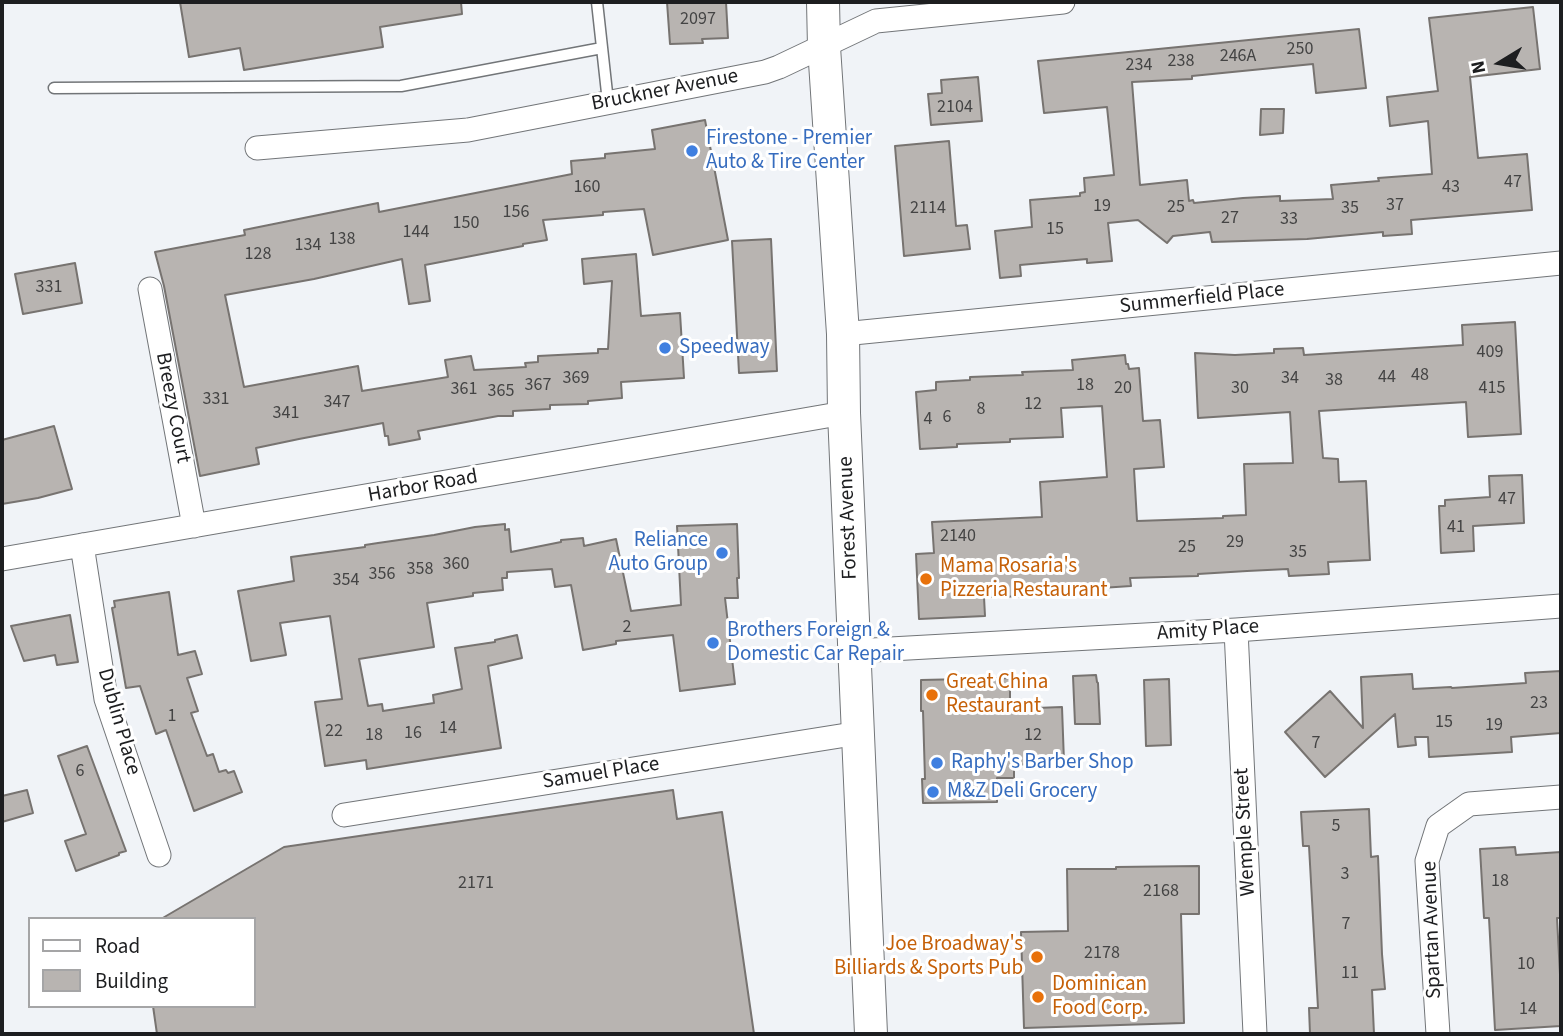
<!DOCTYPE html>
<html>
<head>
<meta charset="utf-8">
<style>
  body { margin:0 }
  #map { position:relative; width:1563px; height:1036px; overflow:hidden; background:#f0f3f7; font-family:"Source Sans 3",sans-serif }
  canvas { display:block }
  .frame { position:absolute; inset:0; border:4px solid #1d1e20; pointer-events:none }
  .legend { position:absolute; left:28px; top:917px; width:228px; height:91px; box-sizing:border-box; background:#fff; border:2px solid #a5a5a6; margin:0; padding:9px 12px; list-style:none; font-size:21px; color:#1d1e20 }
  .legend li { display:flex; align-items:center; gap:14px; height:35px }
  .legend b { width:35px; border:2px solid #a5a5a6 }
  .north { position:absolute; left:1465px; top:28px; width:70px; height:70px; -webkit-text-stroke:5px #fff; paint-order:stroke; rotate:259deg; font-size:19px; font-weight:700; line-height:28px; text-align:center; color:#1d1e20 }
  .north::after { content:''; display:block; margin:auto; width:24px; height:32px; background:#1d1e20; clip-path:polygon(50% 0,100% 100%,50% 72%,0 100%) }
</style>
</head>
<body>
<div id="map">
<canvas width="1563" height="1036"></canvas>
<div class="frame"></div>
<ul class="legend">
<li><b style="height:9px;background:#fff"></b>Road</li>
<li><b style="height:19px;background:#b8b4b1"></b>Building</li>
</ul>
<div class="north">N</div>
</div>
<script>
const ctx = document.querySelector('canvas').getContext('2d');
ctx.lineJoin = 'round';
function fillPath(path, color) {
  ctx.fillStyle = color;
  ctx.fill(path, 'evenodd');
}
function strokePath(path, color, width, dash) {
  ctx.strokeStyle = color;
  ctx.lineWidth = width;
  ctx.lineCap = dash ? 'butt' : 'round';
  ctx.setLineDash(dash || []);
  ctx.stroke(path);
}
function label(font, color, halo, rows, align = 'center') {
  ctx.font = font + ' "Source Sans 3",sans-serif';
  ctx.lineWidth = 6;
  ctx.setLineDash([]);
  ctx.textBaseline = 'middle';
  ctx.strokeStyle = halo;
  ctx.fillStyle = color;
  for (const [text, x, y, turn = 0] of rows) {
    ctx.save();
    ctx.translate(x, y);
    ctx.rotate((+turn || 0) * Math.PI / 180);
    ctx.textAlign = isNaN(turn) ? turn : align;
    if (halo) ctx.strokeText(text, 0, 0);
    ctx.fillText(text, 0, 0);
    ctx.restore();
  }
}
const building = new Path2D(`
  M180 2H461L462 14 380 27 383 47 244 70 240 48 189 57Z
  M667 2H726L728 38 702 39 703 43 670 44Z
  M1533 7 1540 69 1470 77 1478 158 1527 154 1532 210 1411 220 1412 234 1383 236V232L1307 239 1212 242 1210 232 1173 236 1167 243 1138 220 1108 223 1112 261 1087 263V259L1020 265 1021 276 1000 278 995 231 1032 227 1030 200 1080 196V193L1085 192 1084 178 1114 175 1107 107 1044 113 1038 61 1359 29 1366 88 1316 93 1313 64 1192 76V79L1132 82 1140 185 1187 180 1189 201 1193 200 1194 203 1243 198 1280 196V201L1333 199 1331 185 1379 181 1378 178 1432 174 1428 121 1390 126 1387 97 1438 91 1429 18Z
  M978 77 982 121 931 125 928 94 942 93 941 80Z
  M1261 109H1284L1283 133 1260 135Z
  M705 120 728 240 653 255 644 209 603 212V215L543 220 547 240 523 244V246L425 265 430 301 409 304 402 259 314 279 225 295 244 387 358 366 362 391 448 377 445 360 471 356 474 370 526 367 525 363 538 362V356L598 353V349H608L612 281 584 284 582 259 636 254 641 316 680 313 684 378 621 382 622 398 588 401V404L550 405V409L513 411V416H498L418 431 420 439 389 445 388 436H385L383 423 299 439 256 448 259 464 200 476 164 286 155 252 245 235 244 230 378 203 379 212 572 174 571 161 605 158V154L655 149 652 130Z
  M949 141 956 226 967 225 970 249 904 256 895 146Z
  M771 239 777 371 739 373 732 241Z
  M75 263 82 303 23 314 15 274Z
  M1515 322 1521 434 1468 437 1466 402 1319 411 1323 458 1338 459 1339 482 1366 481 1370 560 1328 562 1329 574 1289 576 1288 569 1247 571 1198 574V576L1130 578 1131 586 1101 588V585L1041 589V596L984 597 985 616 919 619 916 554 934 553 932 522 1042 517 1040 482 1107 477 1102 406 1061 408 1063 437 1010 439V442L957 444V447L920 449 916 392 936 390V382L970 380V377L1023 375 1022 372 1073 370 1072 360 1125 355 1126 364H1128L1129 369 1139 368 1143 421 1160 420 1164 467 1134 469 1137 521 1223 518V516L1246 515 1244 464 1293 463 1290 412 1198 418 1195 353 1235 355 1274 353V349L1303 348 1304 355 1463 345 1462 325Z
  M54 426 72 489 38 498 2 504V440Z
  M1522 475 1524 523 1473 526 1474 551 1441 553 1439 506H1445V500L1490 497 1489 476Z
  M505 524V530L509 529 511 552 561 542V540L583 538 584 546 616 539 631 611 681 605 677 526 737 524 739 578H737L738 598H725L735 684 680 691 673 635 616 641V644L583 650 571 585 555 587 552 569 507 572V578H502L503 590 473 593V596L427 603 434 647 359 659 368 706 382 704 383 711 434 703 433 695 462 689 455 648 495 642V640L517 635 522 658 488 666 501 748 367 769 366 760 325 766 315 702 342 699 330 616 280 623 286 655 251 661 238 591 294 581 291 557 365 547V545L378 543 434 535 475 527Z
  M169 592 178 655 195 651 202 674 187 678 198 711 191 713 207 756 213 754 219 772 226 770 228 773 234 771 242 792 194 811 166 730 156 734 140 686 126 688 112 608 115 607 114 601Z
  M70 615 78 662 57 665 55 655 24 661 11 626Z
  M1561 671V733L1511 737 1512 752 1429 757 1428 737H1415L1416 745 1398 747 1395 714 1325 777 1285 732 1330 691 1363 728 1361 677 1412 674 1413 689 1451 687 1452 688 1526 683 1525 673Z
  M1096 675 1097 682 1098 683 1100 724H1075L1073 676Z
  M1010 678V709L1062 707 1064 762 1014 765V778H997V802L923 803 922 779H925L923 711H921V680Z
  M1169 679 1171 745 1146 746 1144 680Z
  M87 746 126 851 119 853V855L76 871 65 841 86 834 58 756Z
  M27 790 33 813 2 822V796Z
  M673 790 677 819 722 812 754 1034H157L153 1006H254V919H161L284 847Z
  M1369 809 1371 857 1378 856 1382 954 1385 989 1372 990 1374 1034H1310L1309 1008H1318L1309 846H1303L1301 812Z
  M1515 847 1516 855 1561 852V918H1557L1561 993V1026L1495 1030 1489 918H1484L1480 849Z
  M1199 866V914H1181L1184 1023 1024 1028 1021 932 1068 931 1067 869H1116V867Z`);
fillPath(building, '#b8b4b1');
strokePath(building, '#777370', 2);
const service = new Path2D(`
  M597 2 608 102
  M54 88 401 86 602 48`);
const minor = new Path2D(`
  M257 148 468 130 765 72 779 67 876 21 1063 2
  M150 289 194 526
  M843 334 1561 263
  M82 545 106 699 159 855
  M2 559 844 413
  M1236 630 1255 1034
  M854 651 1236 630 1561 606
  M344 815 859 733
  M1438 1034 1427 861 1438 826 1469 804 1561 797`);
const secondary = new Path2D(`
  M823 2 824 47 843 334 844 413 871 1034`);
strokePath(service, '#727578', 13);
strokePath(minor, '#727578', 25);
strokePath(secondary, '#727578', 34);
strokePath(service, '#fff', 10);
strokePath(minor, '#fff', 23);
strokePath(secondary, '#fff', 32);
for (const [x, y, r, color] of [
  [692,151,7,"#3f7fe0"],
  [665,348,7,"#3f7fe0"],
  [722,553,7,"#3f7fe0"],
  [926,579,7,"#e8710a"],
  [713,643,7,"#3f7fe0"],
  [932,695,7,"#e8710a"],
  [937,763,7,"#3f7fe0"],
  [933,792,7,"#3f7fe0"],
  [1037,957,7,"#e8710a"],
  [1038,997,7,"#e8710a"]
]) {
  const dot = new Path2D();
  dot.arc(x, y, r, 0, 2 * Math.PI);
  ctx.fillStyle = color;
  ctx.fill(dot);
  strokePath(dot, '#fff', 2.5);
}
label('18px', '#444', null, [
  ["2097",698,20],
  ["250",1300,50],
  ["246A",1238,57],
  ["238",1181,62],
  ["234",1139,66],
  ["2104",955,108],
  ["47",1513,183],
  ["160",587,188],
  ["43",1451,188],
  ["37",1395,206],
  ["19",1102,207],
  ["25",1176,208],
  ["2114",928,209],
  ["35",1350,209],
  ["156",516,213],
  ["27",1230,219],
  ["33",1289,220],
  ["150",466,224],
  ["15",1055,230],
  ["144",416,233],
  ["138",342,240],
  ["134",308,246],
  ["128",258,255],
  ["331",49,288],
  ["409",1490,353],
  ["48",1420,376],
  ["44",1387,378],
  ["369",576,379],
  ["34",1290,379],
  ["38",1334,381],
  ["367",538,386],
  ["18",1085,386],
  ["20",1123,389],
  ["30",1240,389],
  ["415",1492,389],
  ["361",464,390],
  ["365",501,392],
  ["331",216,400],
  ["347",337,403],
  ["12",1033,405],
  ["8",981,410],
  ["341",286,414],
  ["6",947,418],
  ["4",928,420],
  ["47",1507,500],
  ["41",1456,528],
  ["2140",958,537],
  ["29",1235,543],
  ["25",1187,548],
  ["35",1298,553],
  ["360",456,565],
  ["358",420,570],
  ["356",382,575],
  ["354",346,581],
  ["2",627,628],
  ["23",1539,704],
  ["1",172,717],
  ["15",1444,723],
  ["19",1494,726],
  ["14",448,729],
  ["22",334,732],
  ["16",413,734],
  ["18",374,736],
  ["12",1033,736],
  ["7",1316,744],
  ["6",80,772],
  ["5",1336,827],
  ["3",1345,875],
  ["18",1500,882],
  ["2171",476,884],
  ["2168",1161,892],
  ["7",1346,925],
  ["2178",1102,954],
  ["10",1526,965],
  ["11",1350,974],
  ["14",1528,1010]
]);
label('21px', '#1d1e20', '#fff', [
  ["Bruckner Avenue",665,91,-11],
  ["Summerfield Place",1202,299,-6],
  ["Breezy Court",172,408,79],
  ["Harbor Road",423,487,-10],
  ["Forest Avenue",849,518,-92],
  ["Amity Place",1208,631,-4],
  ["Dublin Place",118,722,74],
  ["Samuel Place",601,774,-9],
  ["Wemple Street",1246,832,-93],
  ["Spartan Avenue",1433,930,-92]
]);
label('21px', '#366cbe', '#fff', [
  ["Firestone - Premier",706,139],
  ["Auto & Tire Center",706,163],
  ["Speedway",679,348],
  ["Reliance",708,541,"right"],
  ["Auto Group",708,565,"right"],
  ["Brothers Foreign &",727,631],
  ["Domestic Car Repair",727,655],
  ["Raphy's Barber Shop",951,763],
  ["M&Z Deli Grocery",947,792]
], 'left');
label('21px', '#c56008', '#fff', [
  ["Mama Rosaria's",940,567],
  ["Pizzeria Restaurant",940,591],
  ["Great China",946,683],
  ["Restaurant",946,707],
  ["Joe Broadway's",1023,945,"right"],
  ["Billiards & Sports Pub",1023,969,"right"],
  ["Dominican",1052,985],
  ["Food Corp.",1052,1009]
], 'left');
</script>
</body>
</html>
